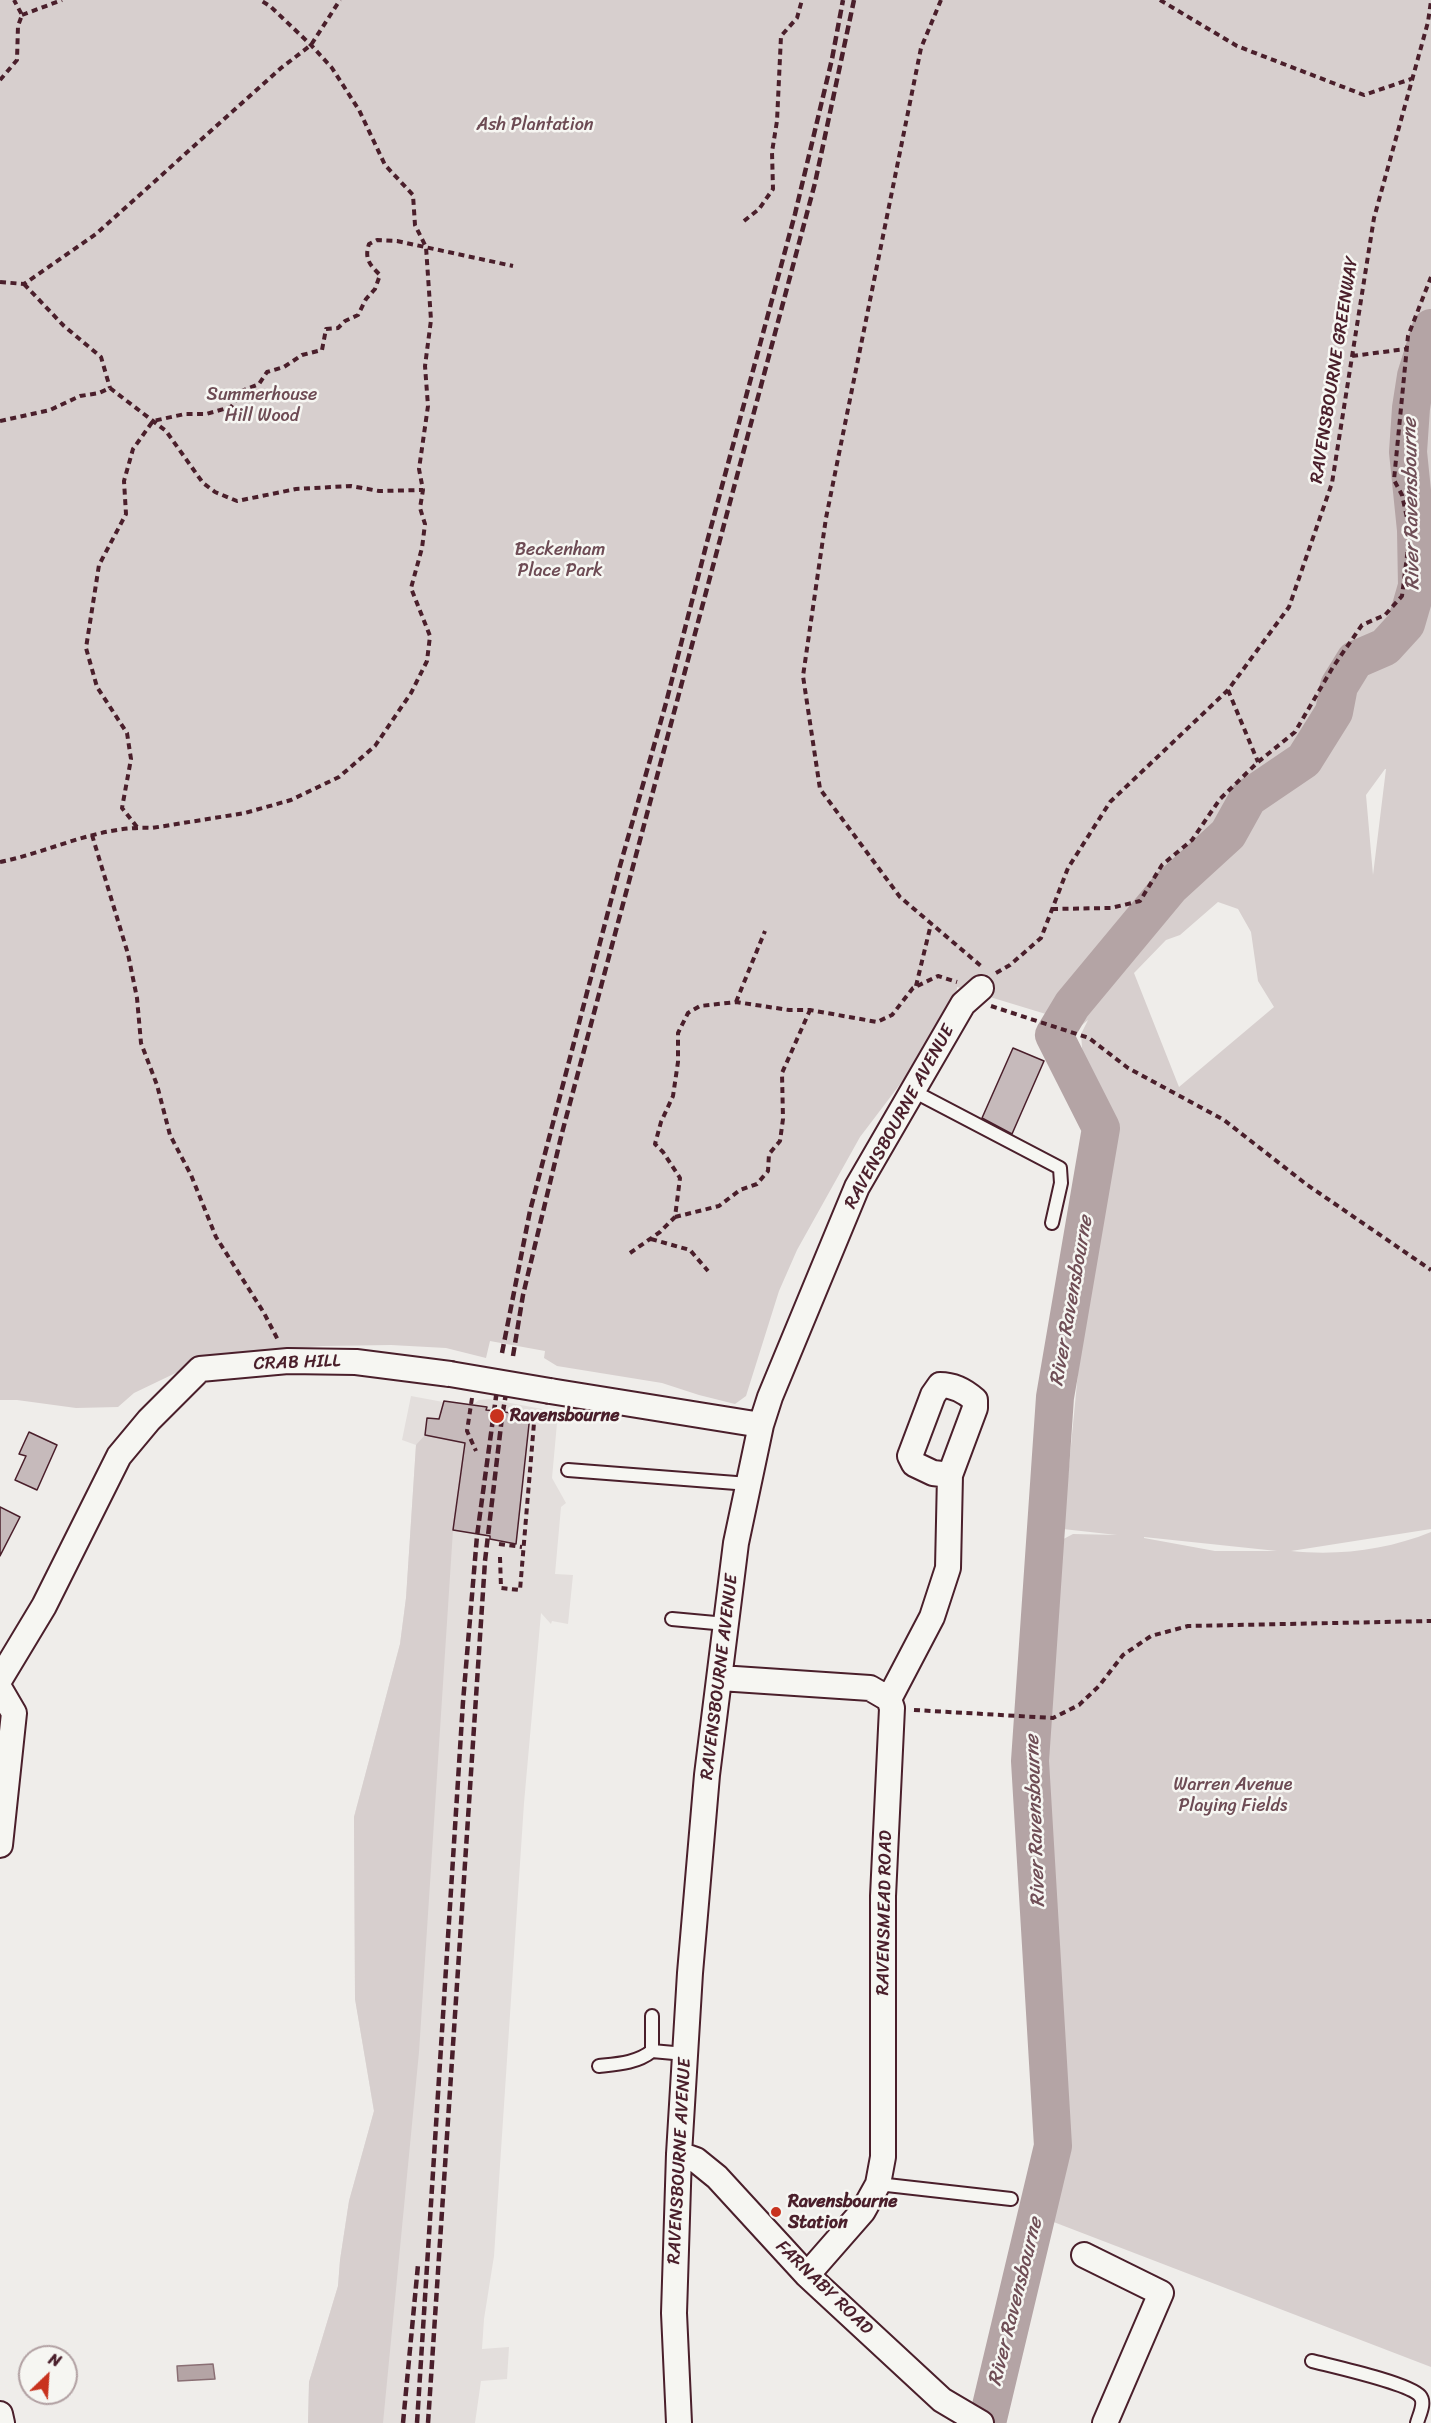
<!DOCTYPE html>
<html>
<head>
<meta charset="utf-8">
<style>
  body { margin:0 }
  #map { position:relative; width:1431px; height:2423px; overflow:hidden; background:#efedea; font-family:Sriracha,sans-serif }
  canvas { display:block }
  .north { position:absolute; left:18px; top:2345px; width:60px; height:60px; box-sizing:border-box; background:#f6f6f2; border:2px solid #b1a0a2; border-radius:50%; rotate:25deg; font-size:16px; font-weight:700; line-height:24px; text-align:center; color:#4a1f2b }
  .north::after { content:''; display:block; margin:auto; width:21px; height:27px; background:#c8321e; clip-path:polygon(50% 0,100% 100%,50% 72%,0 100%) }
</style>
</head>
<body>
<div id="map">
<canvas width="1431" height="2423"></canvas>
<div class="north">N</div>
</div>
<script>
const ctx = document.querySelector('canvas').getContext('2d');
ctx.lineJoin = 'round';
function fillPath(path, color) {
  ctx.fillStyle = color;
  ctx.fill(path, 'evenodd');
}
function strokePath(path, color, width, dash) {
  ctx.strokeStyle = color;
  ctx.lineWidth = width;
  ctx.lineCap = dash ? 'butt' : 'round';
  ctx.setLineDash(dash || []);
  ctx.stroke(path);
}
function label(font, color, halo, rows, align = 'center') {
  ctx.font = font + ' Sriracha,sans-serif';
  ctx.lineWidth = 5;
  ctx.setLineDash([]);
  ctx.textBaseline = 'middle';
  ctx.strokeStyle = halo;
  ctx.fillStyle = color;
  for (const [text, x, y, turn = 0] of rows) {
    ctx.save();
    ctx.translate(x, y);
    ctx.rotate((+turn || 0) * Math.PI / 180);
    ctx.textAlign = isNaN(turn) ? turn : align;
    if (halo) ctx.strokeText(text, 0, 0);
    ctx.fillText(text, 0, 0);
    ctx.restore();
  }
}
fillPath(new Path2D(`
  M411 1396 470 1407 479 1400 489 1399 558 1412 552 1478 566 1503 561 1507 555 1574 573 1575 568 1624 552 1621 551 1624 541 1613 524 1803 494 2256 484 2319 482 2349 509 2347 507 2379 481 2381 475 2423H308L309 2382 338 2286 340 2260 349 2201 374 2111 355 1999 354 1817 400 1644 406 1598 416 1445 402 1440Z`), '#e3dedc');
fillPath(new Path2D(`
  M0 0H1431V1529L1291 1551C1338 1556 1387 1550 1431 1532V2367L1051 2221 1053 2146 1031 1744 1052 1581V1545L1073 1534 1117 1535 1063 1529 1083 1320 1086 1217 1095 1219 1081 1034 1088 1020 1082 1025 957 987 956 1000 920 1058 860 1137 797 1250 779 1291 746 1396 735 1404 699 1395 662 1383 557 1366 544 1358 545 1351 490 1341 486 1358 446 1348 391 1345 323 1346 223 1353 184 1369 134 1393 118 1407 76 1408 17 1400H0ZM1385 769H1386L1373 875 1366 795ZM1218 902 1238 909 1251 932 1258 981 1274 1007 1179 1087 1134 973 1166 940 1180 935ZM1144 1538V1537L1277 1551H1215Z
  M425 1435 465 1443 453 1530 419 2052 383 2423H308L309 2382 338 2286 340 2260 349 2201 374 2111 355 1999 354 1817 400 1644 406 1598 416 1445Z`), '#d7cfce');
const water = new Path2D(`
  M213 2364 215 2379 178 2381 177 2366Z`);
fillPath(water, '#b4a4a5');
strokePath(water, '#8a6f74', 1.5);
strokePath(new Path2D(`
  M987 2423 1053 2146 1030 1761 1055 1397 1101 1128 1054 1035 1072 1005 1170 887 1228 834 1248 798 1304 760 1334 712 1339 686 1355 660 1385 647 1406 624 1417 586 1416 530 1408 452 1411 408 1416 376 1431 328`), '#b4a4a5', 38);
const building = new Path2D(`
  M1013 1048 1044 1061 1012 1134 982 1118Z
  M444 1401 487 1407 486 1410 530 1415 516 1544 490 1539V1536L453 1530 465 1443 425 1435 427 1418 439 1419Z
  M29 1432 57 1445 37 1490 15 1480 26 1456 19 1454Z
  M0 1507 20 1517 0 1556Z`);
fillPath(building, '#c6babb');
strokePath(building, '#4a1f2b', 1.5);
const lane = new Path2D(`
  M913 1091 1060 1168 1061 1183 1052 1223
  M568 1470 749 1484
  M672 1619 726 1624
  M652 2016V2051
  M599 2066C618 2064 637 2063 652 2051L685 2054
  M878 2184 1011 2199
  M1312 2361C1331 2366 1409 2383 1420 2396 1426 2403 1419 2415 1417 2423`);
const street = new Path2D(`
  M550 1391 761 1425
  M720 1678 870 1688 889 1699 892 1708 883 1896V2157L878 2184 863 2211 807 2275
  M0 1679 44 1606 119 1456 149 1420 200 1369 288 1361 356 1362 450 1374
  M0 1689 14 1713 0 1845
  M889 1699 932 1617 948 1568 950 1475 975 1408V1400C965 1391 954 1385 940 1385L933 1395 910 1456 914 1464 933 1473 950 1475
  M679 2154 696 2160 717 2177 807 2275 942 2400 981 2423
  M1084 2255 1161 2293 1105 2423
  M0 2414 2 2423
  M679 2423 674 2313 679 2154 690 1973 707 1775 736 1543 761 1425 770 1397 857 1187 963 1004 981 988`);
strokePath(lane, '#4a1f2b', 16);
strokePath(street, '#4a1f2b', 28);
strokePath(new Path2D(`
  M941 0 921 48 826 518 803 676 820 789 900 897 981 966
  M1160 0 1237 46 1364 95 1411 79
  M22 15 62 0
  M0 80 17 60 18 26 22 15 14 0
  M744 221 759 209 773 189 772 152 777 121 781 36 797 18 802 0
  M0 282 24 284 96 234 281 68 311 45 340 0
  M24 284 64 326 101 357 110 388
  M1352 356 1406 349
  M0 421 50 410 80 396 99 393 110 388 166 431 203 483 215 492 237 501 296 489 351 486 379 491 423 490
  M1228 690 1258 762
  M137 827 122 808 131 759 127 733 97 687 86 648 99 565 126 514 124 481 133 449 153 421 185 414H206L231 407 244 390 259 384 267 372 284 367 302 355 322 350 326 329 338 328 345 321 358 315 366 299 375 289 380 275C370 265 364 259 369 244L377 240 397 241 513 266
  M92 835 128 954 137 998 141 1043 157 1085 170 1135 191 1175 216 1237 264 1313 279 1342
  M0 862C50 852 99 825 152 828L245 813 291 800 339 777 375 746 411 693 427 661 430 636 411 588 422 548 425 524 420 508 423 490 419 469 428 406 425 366 431 320 426 247 415 225 413 195 385 165 359 110 332 68 311 45 270 6 260 0
  M1052 909 1111 908 1140 901 1162 865 1192 840 1220 799 1258 762 1295 732 1333 667 1362 625 1385 615 1402 596 1410 532 1402 495 1394 480 1408 336 1431 277
  M996 973 1010 965 1041 938 1068 868 1110 802 1228 690 1289 607 1332 483 1374 218 1428 22 1431 1
  M916 986 931 924
  M736 1002 765 931
  M991 1006 1089 1038 1128 1068 1224 1120 1306 1184 1431 1270
  M675 1217 719 1206 740 1190 757 1184 768 1171 769 1154 780 1141 783 1119 782 1073 810 1010
  M651 1239 690 1250 708 1271
  M630 1253 660 1232 675 1217 680 1178 663 1152 655 1144 661 1122 673 1096 678 1062V1033L688 1013 700 1006 736 1002 789 1010H810L877 1022 892 1015 913 988 938 976 957 982
  M472 1398 467 1431 476 1451
  M499 1544 522 1547
  M500 1557 501 1588 520 1590 535 1411
  M914 1710 1053 1718 1079 1705 1099 1686 1123 1655 1151 1636 1188 1626 1431 1621`), '#4a1f2b', 4, [6, 4.5]);
strokePath(lane, '#f6f6f2', 12);
strokePath(street, '#f6f6f2', 24);
strokePath(new Path2D(`
  M502 1353 530 1211 620 866 666 703 707 542 795 214 832 59 843 0
  M513 1356 523 1295 562 1133 815 183 854 0
  M403 2423 418 2265
  M417 2423 463 1702 477 1536 499 1375
  M428 2423 485 1561 502 1417 509 1376`), '#4a1f2b', 4.5, [9, 4.5]);
const streetBridge = new Path2D(`
  M450 1374 550 1391`);
strokePath(streetBridge, '#4a1f2b', 28, []);
strokePath(streetBridge, '#f6f6f2', 24);
for (const [x, y, r, color] of [
  [497,1416,8,"#c8321e"],
  [776,2212,6,"#c8321e"]
]) {
  const dot = new Path2D();
  dot.arc(x, y, r, 0, 2 * Math.PI);
  ctx.fillStyle = color;
  ctx.fill(dot);
  strokePath(dot, '#f6f6f2', 2);
}
label('18px', '#6d4b54', '#f6f6f2', [
  ["Ash Plantation",535,125],
  ["Summerhouse",262,395],
  ["Hill Wood",262,416],
  ["Beckenham",560,550],
  ["Place Park",560,571],
  ["Warren Avenue",1233,1785],
  ["Playing Fields",1233,1806]
]);
label('18px', '#4a1f2b', '#f6f6f2', [
  ["RAVENSBOURNE GREENWAY",1335,370,-81],
  ["RAVENSBOURNE AVENUE",900,1117,-61],
  ["CRAB HILL",297,1363,-2],
  ["RAVENSBOURNE AVENUE",720,1677,-83],
  ["RAVENSMEAD ROAD",885,1913,-89],
  ["RAVENSBOURNE AVENUE",680,2161,-87],
  ["FARNABY ROAD",824,2288,44]
]);
label('bold 18px', '#4a1f2b', '#f6f6f2', [
  ["Ravensbourne",510,1416],
  ["Ravensbourne",788,2202],
  ["Station",788,2223]
], 'left');
label('italic 20px', '#6f4e56', '#f6f6f2', [
  ["River Ravensbourne",1412,504,-91],
  ["River Ravensbourne",1072,1301,-80],
  ["River Ravensbourne",1036,1821,-92],
  ["River Ravensbourne",1016,2302,-76]
]);
</script>
</body>
</html>
